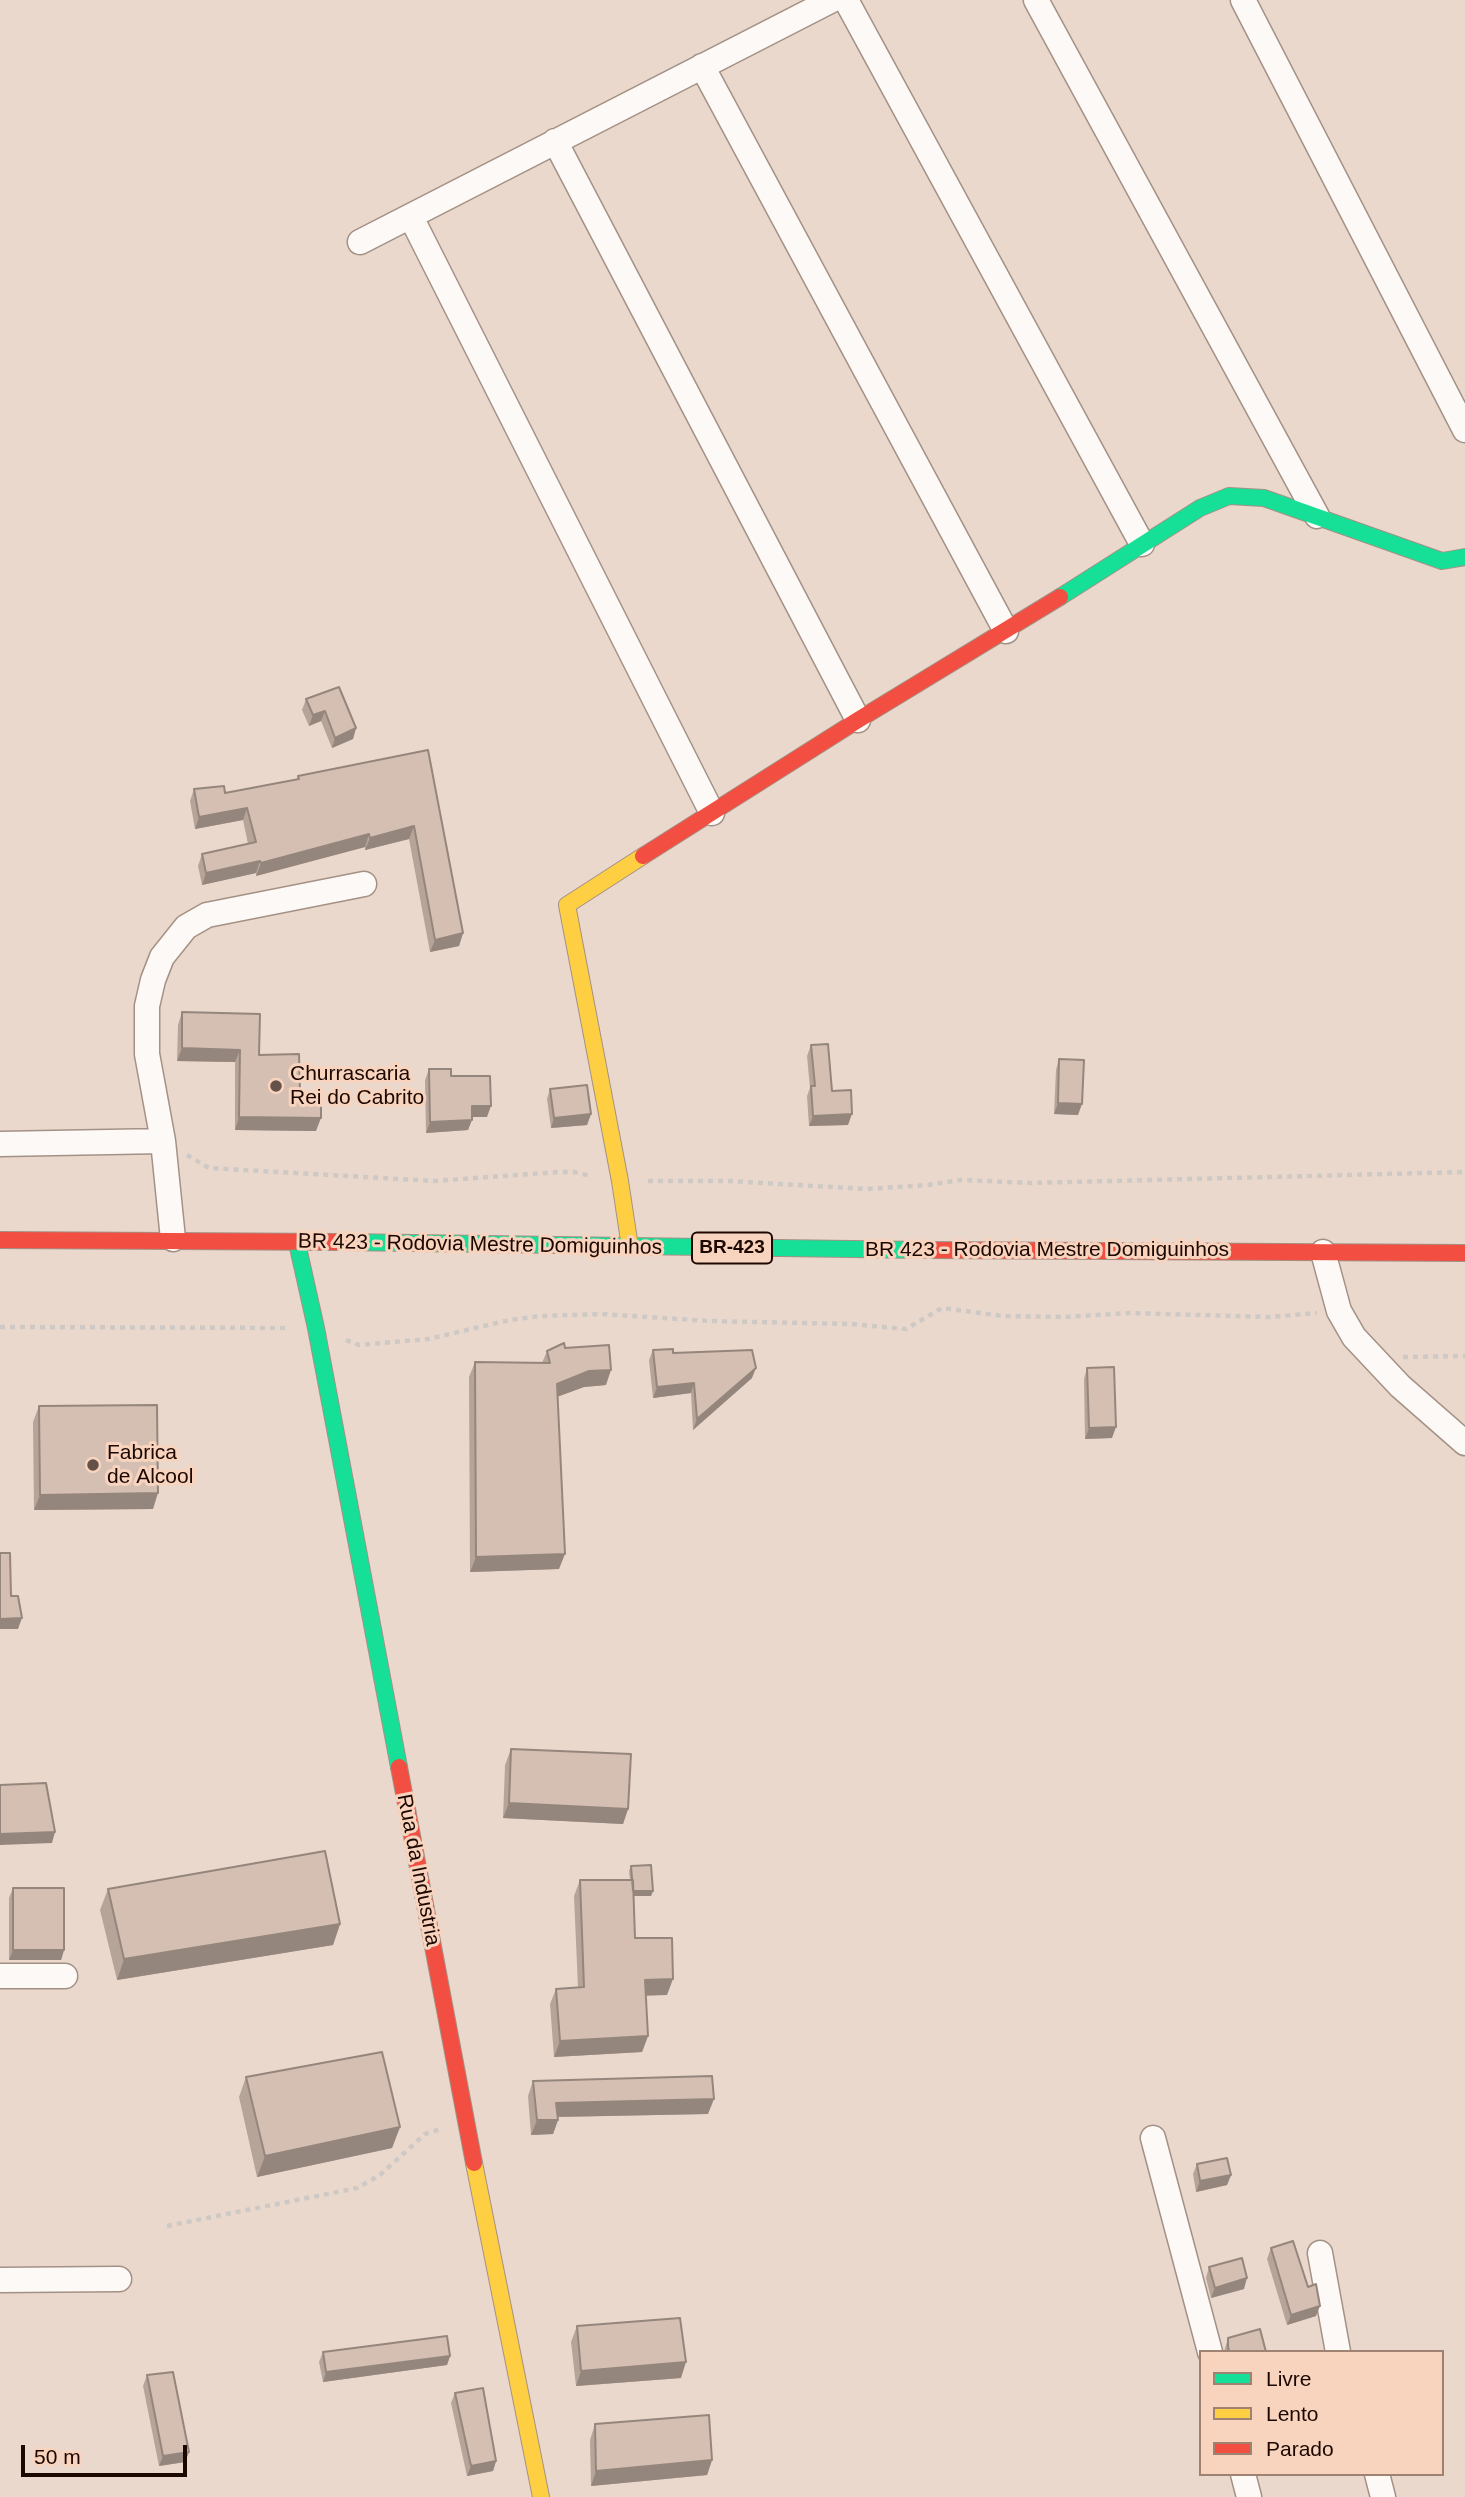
<!DOCTYPE html>
<html>
<head>
<meta charset="utf-8">
<style>
  body { margin:0 }
  #map { position:relative; width:1465px; height:2497px; overflow:hidden; background:#ebd8cc; font-family:Helvetica,sans-serif }
  canvas { display:block }
  .legend { position:absolute; left:1199px; top:2350px; width:245px; height:126px; box-sizing:border-box; background:#f8d4bf; border:2px solid #a08273; margin:0; padding:9px 12px; list-style:none; font-size:21px; color:#1c0800 }
  .legend li { display:flex; align-items:center; gap:14px; height:35px }
  .legend b { width:35px; border:2px solid #a08273 }
  .scale { position:absolute; left:21px; top:2445px; width:166px; height:32px; box-sizing:border-box; border:4px solid #1c0800; border-top:0; padding-left:9px; font-size:21px; line-height:24px; white-space:nowrap; color:#1c0800; -webkit-text-stroke:5px #f8d4bf; paint-order:stroke }
</style>
</head>
<body>
<div id="map">
<canvas width="1465" height="2497"></canvas>
<ul class="legend">
<li><b style="height:9px;background:#16e098"></b>Livre</li>
<li><b style="height:9px;background:#ffcf43"></b>Lento</li>
<li><b style="height:9px;background:#f24e42"></b>Parado</li>
</ul>
<div class="scale">50 m</div>
</div>
<script>
const ctx = document.querySelector('canvas').getContext('2d');
ctx.lineJoin = 'round';
function strokePath(path, color, width, dash) {
  ctx.strokeStyle = color;
  ctx.lineWidth = width;
  ctx.lineCap = dash ? 'butt' : 'round';
  ctx.setLineDash(dash || []);
  ctx.stroke(path);
}
function fillPath(path, color) {
  ctx.fillStyle = color;
  ctx.fill(path, 'evenodd');
}
function label(font, color, halo, rows, align = 'center') {
  ctx.font = font + ' Helvetica,sans-serif';
  ctx.lineWidth = 6;
  ctx.setLineDash([]);
  ctx.textBaseline = 'middle';
  ctx.strokeStyle = halo;
  ctx.fillStyle = color;
  for (const [text, x, y, turn = 0] of rows) {
    ctx.save();
    ctx.translate(x, y);
    ctx.rotate((+turn || 0) * Math.PI / 180);
    ctx.textAlign = isNaN(turn) ? turn : align;
    if (halo) ctx.strokeText(text, 0, 0);
    ctx.fillText(text, 0, 0);
    ctx.restore();
  }
}
const street = new Path2D(`
  M846 0 1142 544
  M1036 0 1317 516
  M1243 0 1465 430
  M702 66 1006 631
  M555 141 858 720
  M411 217 712 813
  M360 242 832 0
  M0 1144 163 1141
  M173 1239 163 1141 147 1054V1006L153 980 162 957 186 927 207 915 364 884
  M1323 1252 1339 1311 1354 1337 1400 1386 1465 1443
  M0 1976H65
  M1153 2138 1210 2352
  M1320 2253 1338 2352
  M0 2280 119 2279
  M1243 2474 1249 2497
  M1377 2474 1383 2497`);
const fast = new Path2D(`
  M1060 597 1200 508 1229 496 1264 498 1442 561 1465 557
  M340 1242 924 1250
  M297 1243 316 1328 399 1767`);
const slow = new Path2D(`
  M630 1247 620 1181 567 905 643 856
  M474 2163 541 2497`);
const jam = new Path2D(`
  M643 856 858 720 1060 597
  M0 1240 340 1242
  M924 1250 1465 1253
  M399 1767 474 2163`);
strokePath(street, '#a49185', 27);
strokePath(fast, '#a49185', 18);
strokePath(slow, '#a49185', 18);
strokePath(jam, '#a49185', 18);
strokePath(new Path2D(`
  M187 1155 209 1168 434 1181 559 1172H574L591 1176
  M648 1181H728L866 1189 928 1185 961 1180 1032 1183 1465 1172
  M0 1327 290 1328
  M346 1340 359 1345 428 1339 510 1320 540 1316 602 1314 709 1321 851 1324 906 1329 942 1308 1003 1316 1064 1317 1129 1313 1269 1317 1317 1313
  M1403 1357 1465 1356
  M167 2226 357 2188 380 2175 425 2134 441 2129`), '#cec9c5', 4.5, [5, 5]);
strokePath(street, '#fcf9f7', 24);
strokePath(fast, '#16e098', 16);
strokePath(slow, '#ffcf43', 16);
strokePath(jam, '#f24e42', 16);
fillPath(new Path2D(`
  M306 699 356 728 353 739 332 748 321 721 309 726 302 710Z
  M428 750 463 933 459 946 430 952 409 839 365 850V847L256 876V873L202 885 198 866 202 854 248 844 243 820 195 829 190 801 194 789 225 793 297 779 298 776Z
  M182 1012 259 1055 300 1093 316 1131 235 1130V1062L177 1061 178 1025Z
  M811 1045 832 1091 848 1125 809 1126 807 1096 810 1088 807 1056Z
  M1059 1059 1078 1115 1054 1114 1056 1070Z
  M429 1069 487 1117H472L468 1130 426 1133 425 1080Z
  M550 1089 591 1114 587 1125 551 1128 547 1099Z
  M565 1348 606 1385 584 1387 557 1397 559 1569 470 1572 469 1377 475 1362 542 1363 547 1351Z
  M653 1350 673 1353 752 1378 693 1430 691 1393 653 1398 649 1360Z
  M1087 1368 1112 1438 1085 1439 1084 1379Z
  M39 1406 153 1509 34 1510 33 1422Z
  M511 1749 628 1809 623 1824 503 1818 505 1765Z
  M631 1866 653 1891 651 1896H633L635 1938 667 1995H646L648 2036 642 2052 554 2057 550 2004 556 1989 578 1988 574 1896 580 1880H630L629 1871Z
  M13 1888 64 1950 61 1960H9V1898Z
  M108 1889 340 1924 333 1945 117 1980 100 1910Z
  M246 2077 400 2127 392 2148 257 2177 239 2097Z
  M533 2081 708 2114 558 2117V2120L553 2134 531 2135 528 2096Z
  M1197 2164 1231 2175 1227 2185 1196 2192 1193 2174Z
  M1271 2248 1316 2316 1287 2325 1267 2259Z
  M1209 2267 1244 2289 1211 2298 1206 2278Z
  M577 2326 681 2378 576 2386 571 2342Z
  M1228 2338 1266 2352H1224Z
  M323 2352 450 2356 447 2365 323 2382 319 2362Z
  M147 2375 189 2452 185 2462 159 2466 143 2386Z
  M455 2393 496 2461 493 2471 467 2476 451 2403Z
  M595 2424 712 2460 707 2475 591 2486 590 2440Z`), '#b7a499');
fillPath(new Path2D(`
  M325 711 321 721 309 726 313 715Z
  M356 728 353 739 332 748 335 738Z
  M247 808 243 820 195 829 199 817Z
  M414 826 409 839 365 850 370 838Z
  M369 834 365 847 256 876 261 863Z
  M260 861 256 873 202 885 206 873Z
  M463 933 459 946 430 952 435 940Z
  M182 1048 240 1050 235 1062 177 1061Z
  M1058 1103 1082 1104 1078 1115 1054 1114Z
  M472 1106H491L487 1117H468Z
  M591 1114 587 1125 551 1128 554 1118Z
  M852 1114 848 1125 809 1126 813 1116Z
  M239 1117 321 1118 316 1131 235 1130Z
  M472 1120 468 1130 426 1133 430 1122Z
  M756 1368 752 1378 693 1430 697 1419Z
  M611 1370 606 1385 584 1387 551 1399 557 1384 589 1371Z
  M694 1383 691 1393 653 1398 657 1387Z
  M1116 1427 1112 1438 1085 1439 1089 1428Z
  M158 1493 153 1509 34 1510 40 1495Z
  M565 1554 559 1569 470 1572 476 1557Z
  M22 1618 18 1629H0V1619Z
  M509 1803 628 1809 623 1824 503 1818Z
  M55 1832 52 1843 0 1845V1834Z
  M633 1891H653L651 1896H631Z
  M340 1924 333 1945 117 1980 124 1959Z
  M13 1950H64L61 1960H9Z
  M673 1979 667 1995 639 1996 645 1980Z
  M648 2036 642 2052 554 2057 560 2041Z
  M714 2099 708 2114 551 2117 556 2103Z
  M537 2120H558L553 2134 531 2135Z
  M400 2127 392 2148 257 2177 265 2156Z
  M1231 2175 1227 2185 1196 2192 1200 2181Z
  M1247 2278 1244 2289 1211 2298 1215 2288Z
  M1320 2306 1316 2316 1287 2325 1291 2315Z
  M450 2356 447 2365 323 2382 326 2372Z
  M686 2362 681 2378 576 2386 581 2371Z
  M189 2452 185 2462 159 2466 163 2456Z
  M712 2460 707 2475 591 2486 596 2471Z
  M496 2461 493 2471 467 2476 471 2466Z`), '#95867d');
const building = new Path2D(`
  M339 687 356 728 335 738 325 711 313 715 306 699Z
  M428 750 463 933 435 940 414 826 370 838 369 834 261 863 260 861 206 873 202 854 256 842 247 808 199 817 194 789 224 786 225 793 299 779 298 776Z
  M182 1012 260 1014 259 1055 299 1054 300 1093H321V1118L239 1117 240 1050 182 1048Z
  M828 1044 832 1091 851 1090 852 1114 813 1116 811 1086H815L811 1045Z
  M1059 1059 1084 1060 1082 1104 1058 1103Z
  M429 1069H451V1076H490L491 1106H472V1120L430 1122Z
  M587 1085 591 1114 554 1118 550 1089Z
  M564 1343 565 1348 609 1345 611 1370 589 1371 557 1384 565 1554 476 1557 475 1362 550 1363 547 1351Z
  M673 1349V1353L752 1350 756 1368 697 1419 694 1383 657 1387 653 1350Z
  M1114 1367 1116 1427 1089 1428 1087 1368Z
  M157 1405 158 1493 40 1495 39 1406Z
  M0 1553H10L11 1596H18L22 1618 0 1619Z
  M511 1749 631 1754 628 1809 509 1803Z
  M46 1783 55 1832 0 1834V1785Z
  M325 1851 340 1924 124 1959 108 1889Z
  M651 1865 653 1891H633L631 1866Z
  M580 1880H633L635 1938H672L673 1979 645 1980 648 2036 560 2041 556 1989 584 1987Z
  M13 1888H64V1950H13Z
  M382 2052 400 2127 265 2156 246 2077Z
  M712 2076 714 2099 556 2103 558 2120H537L533 2081Z
  M1227 2158 1231 2175 1200 2181 1197 2164Z
  M1293 2241 1308 2287 1316 2284 1320 2306 1291 2315 1271 2248Z
  M1242 2258 1247 2278 1215 2288 1209 2267Z
  M680 2318 686 2362 581 2371 577 2326Z
  M1260 2329 1266 2352H1229L1228 2346V2338Z
  M447 2336 450 2356 326 2372 323 2352Z
  M173 2372 189 2452 163 2456 147 2375Z
  M483 2388 496 2461 471 2466 455 2393Z
  M709 2415 712 2460 596 2471 595 2424Z`);
fillPath(building, '#d5bfb2');
strokePath(building, '#95867d', 2);
for (const [x, y, r, color] of [
  [276,1086,7,"#645147"],
  [93,1465,7,"#645147"]
]) {
  const dot = new Path2D();
  dot.arc(x, y, r, 0, 2 * Math.PI);
  ctx.fillStyle = color;
  ctx.fill(dot);
  strokePath(dot, '#f8d4bf', 2.5);
}
for (const [x, y, w] of [
  [732,1248,80]
]) {
  const box = new Path2D();
  box.roundRect(x - w / 2, y - 15.5, w, 31, 5);
  ctx.fillStyle = '#f8d4bf';
  ctx.fill(box);
  strokePath(box, '#1c0800', 2);
}
label('bold 19px', '#1c0800', null, [
  ["BR-423",732,1248]
]);
label('21px', '#1c0800', '#f8d4bf', [
  ["Churrascaria",290,1074],
  ["Rei do Cabrito",290,1098],
  ["Fabrica",107,1453],
  ["de Alcool",107,1477]
], 'left');
label('21px', '#1c0800', '#f8d4bf', [
  ["BR 423 - Rodovia Mestre Domiguinhos",480,1245,1],
  ["BR 423 - Rodovia Mestre Domiguinhos",1047,1250],
  ["Rua da Industria",418,1870,79]
]);
</script>
</body>
</html>
